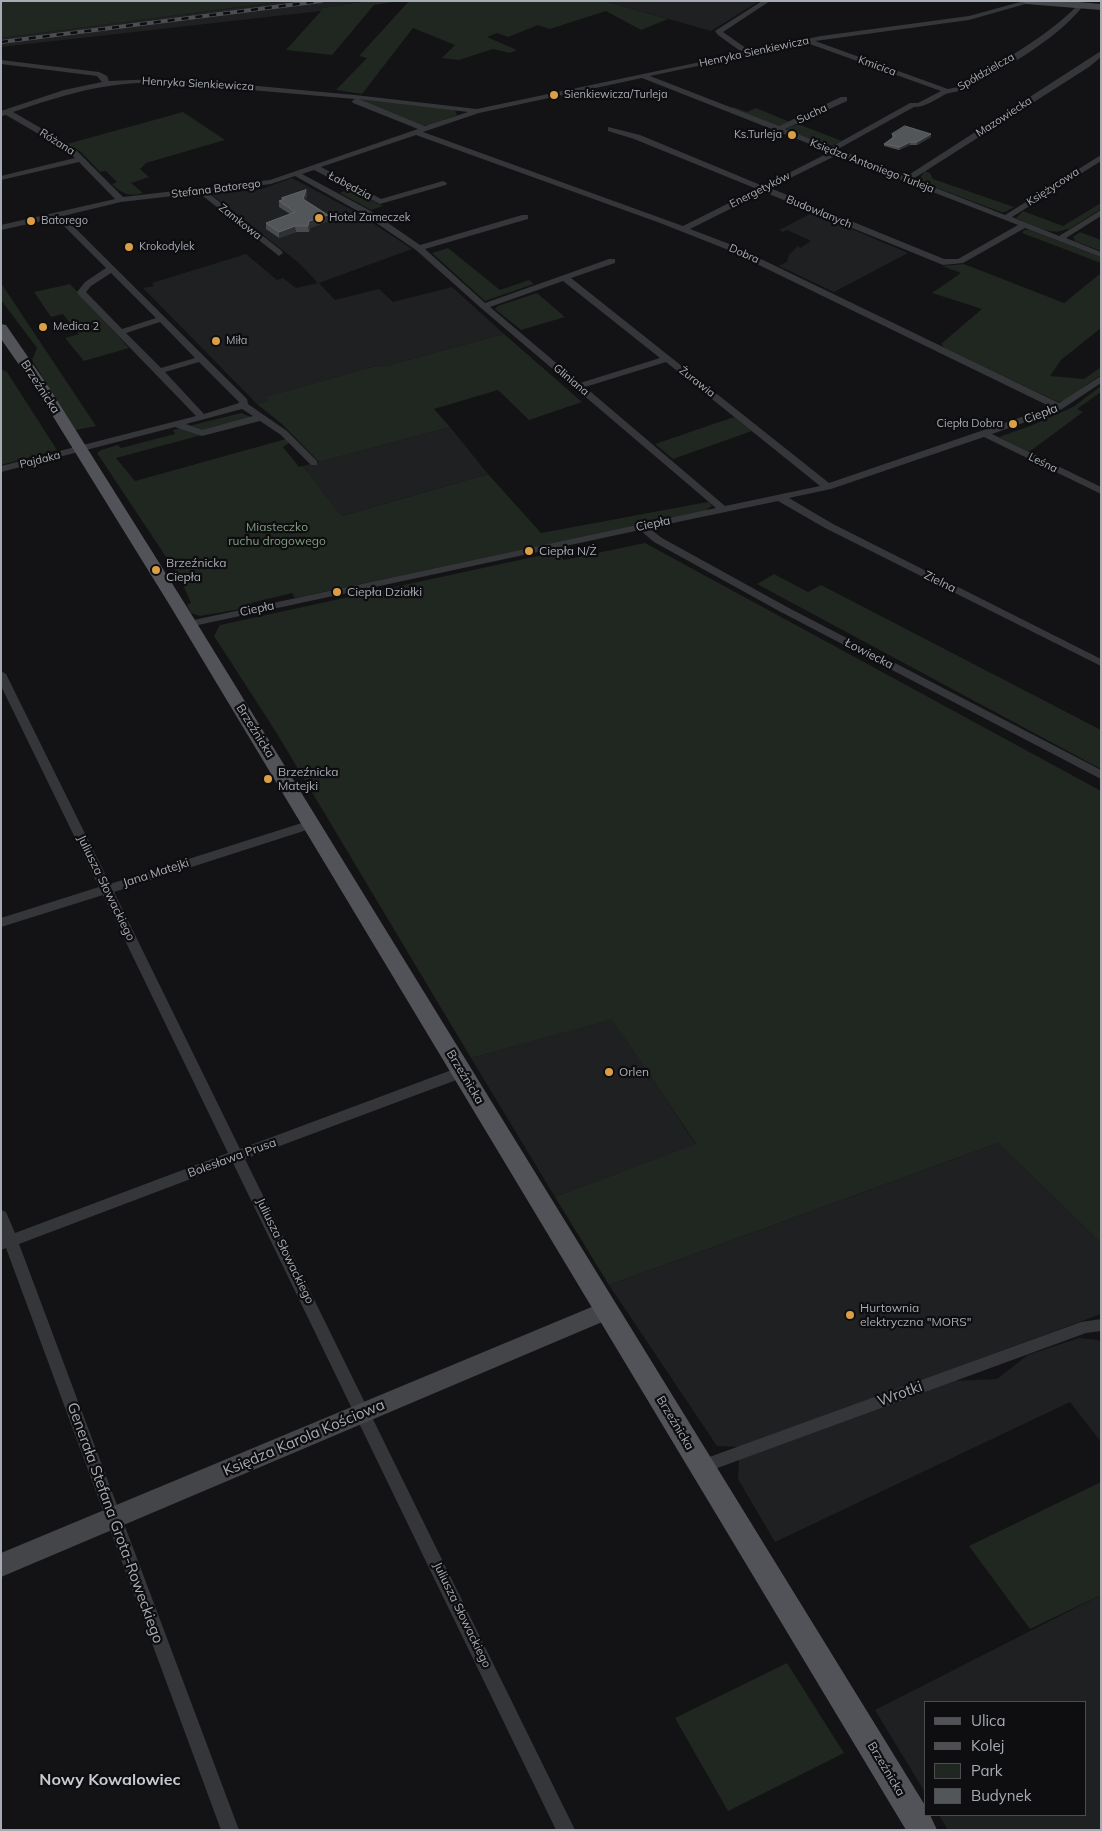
<!DOCTYPE html>
<html>
<head>
<meta charset="utf-8">
<style>
  body { margin:0 }
  #map { position:relative; width:1102px; height:1831px; overflow:hidden; background:#131315; font-family:Mulish,sans-serif }
  canvas { display:block }
  .frame { position:absolute; inset:0; border:2px solid #a7abb3; pointer-events:none }
  .legend { position:absolute; left:924px; top:1701px; width:162px; height:115px; box-sizing:border-box; background:#0e0e10; border:1px solid #4b4d51; margin:0; padding:6px 9px; list-style:none; font-size:15px; color:#a7abb3 }
  .legend li { display:flex; align-items:center; gap:10px; height:25px }
  .legend b { width:25px; border:1px solid #4b4d51 }
</style>
</head>
<body>
<div id="map">
<canvas width="1102" height="1831"></canvas>
<div class="frame"></div>
<ul class="legend">
<li><b style="height:6px;background:#515358"></b>Ulica</li>
<li><b style="height:6px;background:#4c4e52"></b>Kolej</li>
<li><b style="height:14px;background:#202620"></b>Park</li>
<li><b style="height:14px;background:#535659"></b>Budynek</li>
</ul>
</div>
<script>
const ctx = document.querySelector('canvas').getContext('2d');
ctx.lineJoin = 'round';
function fillPath(path, color) {
  ctx.fillStyle = color;
  ctx.fill(path, 'evenodd');
}
function strokePath(path, color, width, dash) {
  ctx.strokeStyle = color;
  ctx.lineWidth = width;
  ctx.lineCap = dash ? 'butt' : 'round';
  ctx.setLineDash(dash || []);
  ctx.stroke(path);
}
function label(font, color, halo, rows, align = 'center') {
  ctx.font = font + ' Mulish,sans-serif';
  ctx.lineWidth = 4.5;
  ctx.setLineDash([]);
  ctx.textBaseline = 'middle';
  ctx.strokeStyle = halo;
  ctx.fillStyle = color;
  for (const [text, x, y, turn = 0] of rows) {
    ctx.save();
    ctx.translate(x, y);
    ctx.rotate((+turn || 0) * Math.PI / 180);
    ctx.textAlign = isNaN(turn) ? turn : align;
    if (halo) ctx.strokeText(text, 0, 0);
    ctx.fillText(text, 0, 0);
    ctx.restore();
  }
}
fillPath(new Path2D(`
  M285 1H368L322 8 321 11 1 47V38Z
  M605 1H759L711 31Z
  M292 178 356 212 412 249 319 283 335 300 379 289 393 302 452 287 504 334 389 365 372 367 266 397 268 401 257 404 143 288 154 286 152 283 246 254 277 280 283 278 296 288 318 283 299 263 211 194 262 189Z
  M812 213 849 228 908 253 834 292 779 266 787 262 789 255 798 246 800 248 811 241 787 230 783 232 779 230Z
  M450 427 488 474 342 516 303 466Z
  M612 1018 696 1145 555 1197 471 1058Z
  M998 1143 1101 1243V1314L742 1447 717 1446 609 1285Z
  M1079 1338 1098 1340 1101 1343V1442L1070 1402 775 1542 738 1479 739 1457 953 1381 997 1379 1028 1355Z
  M1101 1595V1830H948L939 1815H1086V1702H926V1794L875 1710Z`), '#1f2021');
fillPath(new Path2D(`
  M1 1H285L1 38Z
  M368 1H399L374 5 332 55 286 50 321 11 322 8Z
  M409 1H605L668 19 641 30 606 11 550 29 538 25 508 37 497 33 487 37 517 50 510 53 493 49 459 60 442 58 455 45 413 28 362 94 336 90 367 58 359 56Z
  M360 98 455 110 457 115 430 125H423L358 99Z
  M733 107 747 112 756 108 790 122 778 126 731 108Z
  M183 112 225 140 146 163 140 169 149 177 131 183 143 193C130 197 122 194 112 184L117 182 106 171 100 172 81 152 67 144Z
  M798 124 842 141 831 146 826 145 787 130V128Z
  M925 171 930 173 933 179 1014 207 1005 212H1001L921 182 919 179Z
  M349 189 383 206 371 210 340 193Z
  M1101 203V209L1069 229H1066C1052 237 1030 224 1016 218L1023 211 1063 226Z
  M1024 230H1030L1101 257V263L1022 233Z
  M1080 232 1101 240V251L1075 241 1073 237Z
  M448 248 500 290 529 280 534 284 485 301 432 253Z
  M964 264 1064 303 1101 273V328L1061 360 1050 376 1084 379 1101 367V375L1065 400 1058 402 945 348 941 344 982 309 932 293 961 273 942 266Z
  M1 283 96 426 75 430 32 360 37 348 1 300Z
  M70 284 129 348 84 361 65 338 79 334 63 314 51 317 34 292Z
  M537 293 565 317 521 330 495 309 498 306Z
  M504 334 582 402 529 420 498 390 434 409 450 427 319 462 283 425 257 404 268 401 265 397 372 367 389 365Z
  M1 369 7 372 57 450 1 465Z
  M1101 386V392L1077 409 1083 412 1029 452 999 437 1030 426 1073 407Z
  M241 413 258 420 116 458 135 481 286 439 289 443 283 447 299 467 303 466 342 516 488 474 541 533 702 503 709 502 712 506 705 511 295 598 292 593 251 603 252 607 200 616 191 613 187 605 191 603 180 578 97 453 101 450 118 445 121 448 175 434 173 430Z
  M734 417 752 431 673 459 655 444Z
  M645 543 1101 791V1243L998 1143 609 1285 555 1197 696 1144 612 1019 471 1058 276 732 214 636 220 625 556 552 564 560Z
  M774 574 808 592 821 585 1101 730V769L757 584Z
  M1101 1482V1595L1030 1629 969 1546Z
  M787 1663 844 1753 728 1811 675 1718Z`), '#202620');
fillPath(new Path2D(`
  M762 1H770L723 32 750 51 821 36 969 16 1024 1H1036L969 20 815 41 948 89 958 87C1000 62 1043 40 1078 5L1083 6C1055 41 1004 69 964 89 959 92 952 92 946 94 936 99 926 107 914 107L838 149 907 176 1101 51V57L1089 67 913 179 1005 215 1101 155V161L1012 217 1059 236 1101 210V216L1066 238 1101 252V257L1025 228 963 263 943 265 764 192 690 229 732 245 1059 403 1101 376V383L1062 409 992 434 1101 487V494L984 437 831 489 789 498 833 524 1101 659V666L825 528 778 501 649 528 662 538 787 607 1101 770V779L779 611 654 542 640 530 189 627 185 626 184 624 185 622 189 621 716 508 481 308 416 250 363 214 295 176 271 184 207 192 282 251 283 253 279 256 199 193 121 202 63 216 247 399 248 404 287 431 317 461V465H311L281 435 260 421 202 436 175 427 1 472V466L196 416 78 294 77 292 85 282 106 268 56 218 1 230V225L115 199 79 162 1 180V176L75 158 66 150 6 115 1 116V111L64 90 102 82 97 76 1 64V60L99 72 107 76 109 81 155 79 236 84 355 95 477 109 743 53 718 35 715 31ZM807 43 941 91 918 103H910L831 147 785 129 847 101V97H841L779 126 650 76ZM642 78 830 152 763 186 640 135 608 127V131L634 139 757 189 683 226 423 132 479 113ZM139 83 204 86 355 99 352 101 353 103 418 129 270 180 123 197 72 146 13 112C55 98 94 85 139 83ZM359 99 468 112 425 126ZM416 135 660 223 726 249 1051 407 829 483 571 278 615 263V259H609L485 303 425 249 528 219V215H522L420 245 369 210 302 174 314 170 380 204 446 185 447 183 443 181 381 199 321 167ZM837 155 1018 225 958 259H944L770 188ZM111 273 156 318 122 329 86 292 91 286ZM563 281 660 358 580 383 490 307ZM160 322 195 358 161 368 126 333ZM199 362 239 402V403L204 414 165 372ZM666 362 820 486 725 506 585 387ZM242 409 253 416 202 430 186 424Z
  M1 671 6 674 110 884 308 821H316L318 824 316 827 114 892 240 1149 457 1068 462 1067 467 1068 469 1072 467 1076 245 1159 575 1830H556L233 1163 19 1244 239 1830H221L6 1248 1 1250V1210L6 1212 15 1233 228 1153 103 895 1 927V918L99 887 1 686Z
  M1101 1319V1331L1086 1333 701 1474 695 1472 693 1467 695 1462 701 1460 1081 1322Z`), '#353639');
fillPath(new Path2D(`
  M1021 1H1068L1101 4V10L1026 4Z
  M606 1301 614 1303 617 1310 614 1317 1 1577V1553Z`), '#434549');
fillPath(new Path2D(`
  M1 324 6 325 50 389 185 604 926 1807V1815H930L937 1830H906L169 604 36 389 1 339Z`), '#515358');
const rail = new Path2D(`
  M1 42 321 1`);
strokePath(rail, '#4c4e52', 4);
strokePath(rail, '#0e0e10', 2.5, [7]);
fillPath(new Path2D(`
  M892 134 931 137 917 145H910L899 150 884 146V144L893 138 892 137Z
  M306 190 307 196 305 200 328 215V221L310 228 309 232H296L279 238 266 229V223L290 214 279 207V201L282 200V198Z`), '#494b4f');
fillPath(new Path2D(`
  M931 134V137L917 145V142Z
  M910 142V145L899 150 900 147Z
  M306 190 307 196 303 205V199Z
  M328 215V221L310 228 309 232 308 226 309 221Z
  M295 226 296 232 279 238V232Z`), '#2f3033');
const building = new Path2D(`
  M905 126 931 134 917 142H910L900 147 884 144 895 136 892 134Z
  M306 190 303 199 328 215 309 221 308 226H295L279 232 266 223 295 212 279 201 284 199 282 198Z`);
fillPath(building, '#535659');
strokePath(building, '#606367', 1);
for (const [x, y, r, color] of [
  [554,95,5,"#da9f46"],
  [792,135,5,"#da9f46"],
  [319,218,5,"#da9f46"],
  [31,221,5,"#da9f46"],
  [129,247,5,"#da9f46"],
  [43,327,5,"#da9f46"],
  [216,341,5,"#da9f46"],
  [1013,424,5,"#da9f46"],
  [529,551,5,"#da9f46"],
  [156,570,5,"#da9f46"],
  [337,592,5,"#da9f46"],
  [268,779,5,"#da9f46"],
  [609,1072,5,"#da9f46"],
  [850,1315,5,"#da9f46"]
]) {
  const dot = new Path2D();
  dot.arc(x, y, r, 0, 2 * Math.PI);
  ctx.fillStyle = color;
  ctx.fill(dot);
  strokePath(dot, '#0e0e10', 2);
}
label('11px', '#a7abb3', '#0e0e10', [
  ["Henryka Sienkiewicza",754,52,-12],
  ["Kmicica",877,66,20],
  ["Spółdzielcza",986,72,-30],
  ["Henryka Sienkiewicza",198,84,3],
  ["Sucha",812,114,-25],
  ["Mazowiecka",1004,117,-33],
  ["Różana",57,142,32],
  ["Księdza Antoniego Turleja",872,166,21],
  ["Łabędzia",350,186,28],
  ["Księżycowa",1053,187,-33],
  ["Stefana Batorego",216,189,-7],
  ["Energetyków",760,190,-27],
  ["Budowlanych",819,212,22],
  ["Zamkowa",240,222,38],
  ["Dobra",744,254,24],
  ["Gliniana",571,380,40],
  ["Żurawia",697,382,38],
  ["Pajdaka",40,460,-14],
  ["Leśna",1043,463,26]
]);
label('11px', '#a7abb3', '#0e0e10', [
  ["Sienkiewicza/Turleja",564,95],
  ["Ks.Turleja",782,135,"right"],
  ["Hotel Zameczek",329,218],
  ["Batorego",41,221],
  ["Krokodylek",139,247],
  ["Medica 2",53,327],
  ["Miła",226,341],
  ["Ciepła Dobra",1003,424,"right"]
], 'left');
label('12px', '#a7abb3', '#0e0e10', [
  ["Brzeźnicka",40,387,57],
  ["Ciepła",1041,414,-21],
  ["Ciepła",653,524,-12],
  ["Zielna",940,582,26],
  ["Ciepła",257,609,-12],
  ["Łowiecka",869,654,27],
  ["Brzeźnicka",255,731,58],
  ["Jana Matejki",156,873,-18],
  ["Juliusza Słowackiego",106,888,64],
  ["Brzeźnicka",465,1077,59],
  ["Bolesława Prusa",232,1158,-20],
  ["Juliusza Słowackiego",285,1251,64],
  ["Brzeźnicka",675,1423,59],
  ["Juliusza Słowackiego",462,1615,64],
  ["Brzeźnicka",886,1769,59]
]);
label('12px', '#809c80', '#0e0e10', [
  ["Miasteczko",277,527],
  ["ruchu drogowego",277,541]
]);
label('12px', '#a7abb3', '#0e0e10', [
  ["Ciepła N/Ż",539,551],
  ["Brzeźnicka",166,563],
  ["Ciepła",166,577],
  ["Ciepła Działki",347,592],
  ["Brzeźnicka",278,772],
  ["Matejki",278,786],
  ["Orlen",619,1072],
  ["Hurtownia",860,1308],
  ["elektryczna \"MORS\"",860,1322]
], 'left');
label('15px', '#a7abb3', '#0e0e10', [
  ["Wrotki",900,1394,-20],
  ["Księdza Karola Kościowa",304,1438,-23],
  ["Generała Stefana Grota-Roweckiego",115,1523,70]
]);
label('bold 16px', '#c7cad0', '#0e0e10', [
  ["Nowy Kowalowiec",110,1780]
]);
</script>
</body>
</html>
